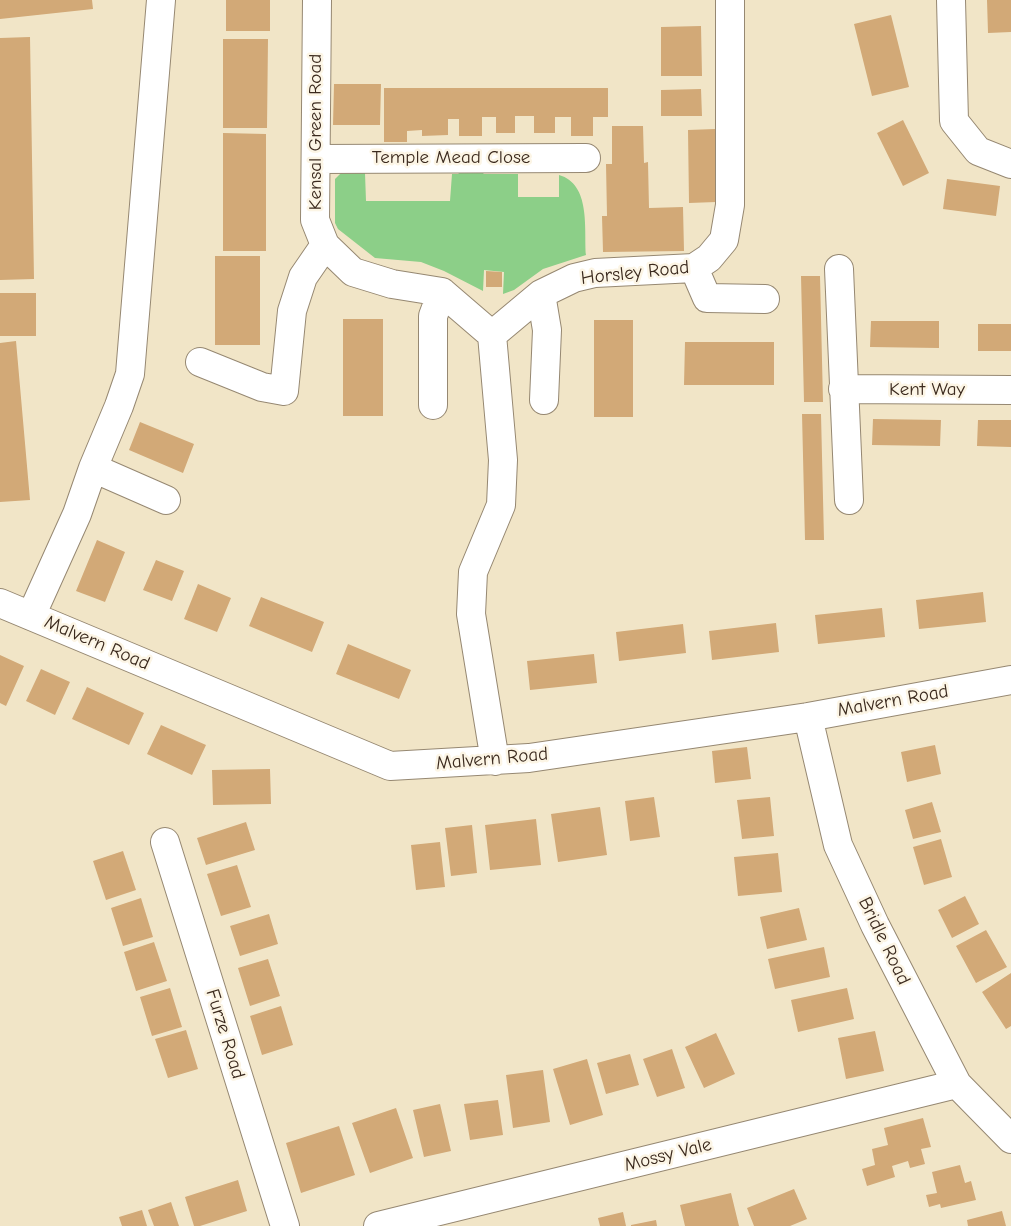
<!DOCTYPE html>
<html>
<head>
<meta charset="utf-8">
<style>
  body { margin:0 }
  canvas { display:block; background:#f1e5c7 }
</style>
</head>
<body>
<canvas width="1011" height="1226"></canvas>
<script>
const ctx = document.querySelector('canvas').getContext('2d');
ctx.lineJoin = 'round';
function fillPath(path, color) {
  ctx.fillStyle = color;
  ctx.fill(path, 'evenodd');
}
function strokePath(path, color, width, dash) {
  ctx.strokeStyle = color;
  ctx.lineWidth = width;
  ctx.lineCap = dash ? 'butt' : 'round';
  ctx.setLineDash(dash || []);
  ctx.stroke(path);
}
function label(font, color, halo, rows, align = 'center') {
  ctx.font = font + ' "Comic Neue",sans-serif';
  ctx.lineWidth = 5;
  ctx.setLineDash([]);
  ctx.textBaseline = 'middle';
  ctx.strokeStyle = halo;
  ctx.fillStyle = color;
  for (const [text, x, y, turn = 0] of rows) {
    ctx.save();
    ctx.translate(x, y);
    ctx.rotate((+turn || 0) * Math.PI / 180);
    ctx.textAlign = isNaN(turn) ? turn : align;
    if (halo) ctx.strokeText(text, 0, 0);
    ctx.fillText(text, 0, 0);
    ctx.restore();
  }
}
fillPath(new Path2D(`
  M465 168H478L484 174H518V197H559V175C591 184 584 229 586 255L543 269 514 290 503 294 504 272 484 270 483 291 444 271 421 262 375 258 338 229 335 223V179L341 173H365L366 201H450L452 174H458Z`), '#8ccf88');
fillPath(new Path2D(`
  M0 0H92L93 9 0 19Z
  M226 0H270V31H226Z
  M987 0H1011V32L988 33Z
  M891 15 909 87 872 96 854 24Z
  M701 26 702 76H661V27Z
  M30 37 34 279 0 280V38Z
  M223 39H268L267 128H223Z
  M334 84H381L380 125H333Z
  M384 88H608V117H593V136H571V117H555V133H534V116H515V133H496V117H482V136H459V119H448V135L422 136V130L407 131V142H384Z
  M701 89 702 116H661V90Z
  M903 120 929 173 903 186 877 133Z
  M612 126H643L644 163 648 162 649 208 683 207 684 251 603 252 602 216H607L606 164H612Z
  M715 129 716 202 689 203 688 130Z
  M223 133 266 134V251H223Z
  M947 179 1000 186 996 216 943 209Z
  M215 256H260V345H215Z
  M486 271 502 272V287H486Z
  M801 276H820L823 402H804Z
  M0 293H36V336H0Z
  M343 319H383V416H343Z
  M594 320H633V417H594Z
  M871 321H939V348L870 347Z
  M978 324H1011V351H978Z
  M16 341 30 500 0 502V343Z
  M685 342H774V385H684Z
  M802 414H821L824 540H805Z
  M873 419 941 420 940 446 872 445Z
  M978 420H1011V447L977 446Z
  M140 422 194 444 183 473 129 450Z
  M97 540 125 552 105 602 76 591Z
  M156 560 184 571 172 601 143 590Z
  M198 584 231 598 217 632 184 619Z
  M983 592 986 622 919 629 916 600Z
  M261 597 324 622 312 652 249 626Z
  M882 608 885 637 818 644 815 615Z
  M776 623 779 652 712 660 709 631Z
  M683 624 686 653 619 661 616 632Z
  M348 644 411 670 399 699 336 674Z
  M594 654 597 683 530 690 527 661Z
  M0 655 24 666 6 706 0 703Z
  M41 669 70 682 55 715 26 701Z
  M87 687 144 713 129 745 72 719Z
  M161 725 206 745 192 775 147 754Z
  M935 745 941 774 907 782 901 752Z
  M747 747 751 779 715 783 712 751Z
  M270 769 271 804 213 805 212 770Z
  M654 797 660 837 630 841 625 801Z
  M770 797 774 836 742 839 737 800Z
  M932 802 941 832 913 839 905 810Z
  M600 807 607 855 558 862 551 814Z
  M536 819 541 865 490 870 485 825Z
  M246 822 255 850 206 865 197 838Z
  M472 825 477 873 451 876 445 828Z
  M941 839 952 877 924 885 913 847Z
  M440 842 445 887 416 890 411 845Z
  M123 851 136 890 106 900 93 861Z
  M778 853 782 892 738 896 734 857Z
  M237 865 251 907 221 916 207 874Z
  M965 896 979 924 952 938 938 910Z
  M141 898 153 937 123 946 111 908Z
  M799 908 807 940 767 949 760 917Z
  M269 914 278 944 240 956 230 926Z
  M986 930 1007 967 976 983 956 946Z
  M154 942 167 981 136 991 124 952Z
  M824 947 830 977 775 989 768 959Z
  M268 959 280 996 250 1006 238 968Z
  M1011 973V1026L1006 1029 982 992Z
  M170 988 182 1027 152 1036 140 997Z
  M847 988 854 1019 798 1032 791 1000Z
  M281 1006 293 1045 262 1055 250 1016Z
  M186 1030 198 1069 168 1078 155 1039Z
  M875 1031 884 1071 846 1079 838 1038Z
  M716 1033 735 1074 704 1088 685 1047Z
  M672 1049 685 1088 657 1097 643 1059Z
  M630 1054 639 1085 606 1094 597 1063Z
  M587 1059 603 1115 570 1125 553 1069Z
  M543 1070 550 1122 513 1128 506 1075Z
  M498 1100 503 1135 470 1140 464 1104Z
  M440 1104 451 1151 424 1157 413 1110Z
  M396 1108 413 1158 370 1173 352 1123Z
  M923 1118 931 1147 921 1149 925 1164 910 1168 908 1161 892 1166 895 1177 867 1186 862 1169 875 1165 872 1149 888 1145 884 1128Z
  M339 1126 355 1175 301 1193 286 1143Z
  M960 1165 965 1183 971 1181 976 1200 941 1208 940 1204 929 1207 926 1195 937 1193 932 1172Z
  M238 1180 247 1211 200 1226H194L185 1197Z
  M794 1189 807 1219 790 1226H754L747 1208Z
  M731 1193 739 1226H685L680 1205Z
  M171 1202 179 1226H154L148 1210Z
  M142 1210 147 1226H122L119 1217Z
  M1002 1211 1006 1226H968L967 1220Z
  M623 1212 626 1226H600L598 1218Z
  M656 1220 657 1226H631V1225Z`), '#d2a977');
const minor = new Path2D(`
  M317 0 315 220 325 245 353 272 392 284 442 292 492 335
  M951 0 954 121 978 151 1011 164
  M316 159 586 158
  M694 268 707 298 765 299
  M839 269 849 500
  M541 294 547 330 544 400
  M492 335 541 294 574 278 595 273 694 268 709 258 724 240 730 205V0
  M492 335 503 460 501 505 473 572 471 614 495 761
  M200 362 262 387 284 391 292 311 303 277 325 245
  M843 389 1011 390
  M433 405V316L442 292
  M93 468 166 500
  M0 603 390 766 529 758 808 717 1011 680
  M31 616 77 514 93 468 119 406 130 374 161 0
  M808 717 838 845 875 925 957 1084 1011 1139
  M165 842 285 1226
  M378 1226 957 1084`);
strokePath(minor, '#968872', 30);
strokePath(minor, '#fff', 28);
label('19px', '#3b2a1e', '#fcf5e5', [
  ["Kensal Green Road",316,132,-90],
  ["Temple Mead Close",451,158],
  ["Horsley Road",635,273,-6],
  ["Kent Way",927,390],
  ["Malvern Road",97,643,23],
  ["Malvern Road",893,701,-10],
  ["Malvern Road",492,759,-5],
  ["Bridle Road",884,941,64],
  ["Furze Road",225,1034,73],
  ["Mossy Vale",668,1155,-14]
]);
</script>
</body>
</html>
